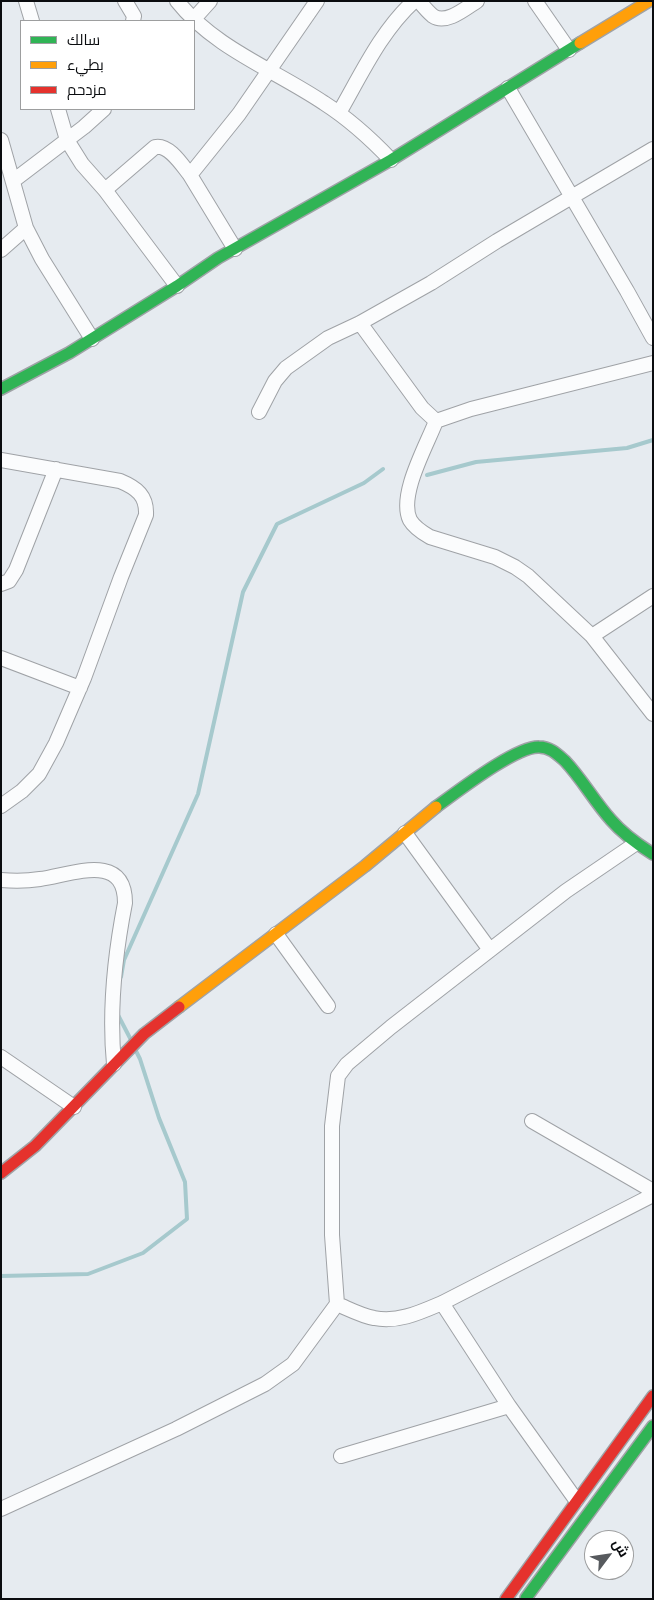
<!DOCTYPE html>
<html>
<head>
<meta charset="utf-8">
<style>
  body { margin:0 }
  #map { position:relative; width:654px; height:1600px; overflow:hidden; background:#e6ebf0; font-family:"Roboto Condensed",Cairo,sans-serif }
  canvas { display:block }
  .frame { position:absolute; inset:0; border:2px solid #0a0c0f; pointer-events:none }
  .legend { position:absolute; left:20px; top:20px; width:175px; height:90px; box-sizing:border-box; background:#fff; border:1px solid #9d9e9f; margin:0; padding:6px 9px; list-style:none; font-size:15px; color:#0a0c0f }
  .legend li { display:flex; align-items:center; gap:10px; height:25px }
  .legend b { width:25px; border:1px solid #9d9e9f }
  .north { position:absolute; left:584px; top:1530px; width:50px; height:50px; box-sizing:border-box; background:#fff; border:1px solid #9d9e9f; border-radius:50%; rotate:59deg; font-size:14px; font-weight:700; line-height:20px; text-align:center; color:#0a0c0f }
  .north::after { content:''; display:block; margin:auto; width:18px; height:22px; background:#575a5e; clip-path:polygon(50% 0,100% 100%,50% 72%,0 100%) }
</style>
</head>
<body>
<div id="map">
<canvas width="654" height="1600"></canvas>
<div class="frame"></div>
<ul class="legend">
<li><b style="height:6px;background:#30b455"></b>سالك</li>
<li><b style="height:6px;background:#ff9f0a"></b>بطيء</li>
<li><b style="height:6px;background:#e5322d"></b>مزدحم</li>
</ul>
<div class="north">ش</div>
</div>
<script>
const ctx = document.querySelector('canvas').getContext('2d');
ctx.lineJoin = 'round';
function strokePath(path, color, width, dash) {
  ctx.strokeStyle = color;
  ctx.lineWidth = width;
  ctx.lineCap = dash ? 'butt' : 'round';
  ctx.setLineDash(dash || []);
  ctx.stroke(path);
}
strokePath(new Path2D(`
  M427 475 476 462 627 448 653 440
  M121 977 124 960 198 794 243 592 277 524 364 483 383 469
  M117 1013 131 1040
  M1 1276 88 1274 143 1253 187 1219 185 1182 159 1118 140 1059 136 1051`), '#a6c9cd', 4);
const street = new Path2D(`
  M26 1 32 21
  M125 1 134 16 133 21
  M177 1C214 48 275 70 324 103 349 119 371 139 391 160
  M419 1C423 6 428 12 433 16 446 25 466 8 477 1
  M535 1 569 50
  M192 21 210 1
  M508 88 627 291 653 338
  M58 109 67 140 82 164 105 190 177 286
  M339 113C361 75 381 31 414 1
  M1 140 26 228 42 259 92 339
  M190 175 239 114 317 1
  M13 181 84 127 104 109
  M105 190 155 147C169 144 182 165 190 175L235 249
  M1 250 26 228
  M360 323 422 408 436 421
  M653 363 471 409 436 421C427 445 398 495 410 520 414 527 423 533 430 537L495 557 515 567 528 576 592 636 653 714
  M259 412 275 381 286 368 328 338 360 323 431 283 497 241 653 149
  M1 460 120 481C137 488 147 496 146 515L121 577 84 678 56 743 39 774 22 791 1 806
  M1 584 9 581 16 570 56 469
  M592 636 653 596
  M1 658 80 688
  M405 833 490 950
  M1 880C14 881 27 881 40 879 71 875 125 851 125 903 115 954 109 1012 114 1064
  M276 934 328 1006
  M1 1057 74 1107
  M532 1121 653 1191
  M442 1303 509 1406 576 1500
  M337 1304C349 1309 362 1316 374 1318 398 1323 421 1312 442 1303L653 1195
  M341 1456 509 1406
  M1 1509 176 1429 265 1384 293 1364 337 1304 332 1235V1126L338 1076 347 1064 391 1027 566 891 635 844`);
const fast = new Path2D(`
  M1 389 69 353 177 286 218 258 391 160 580 43
  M436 807C457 792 516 746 539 747 550 747 557 754 565 761 582 779 594 801 611 820 623 834 637 844 653 854
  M526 1598 653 1426`);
const slow = new Path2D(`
  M580 43 649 1
  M179 1007 365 866 436 807`);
const jam = new Path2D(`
  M1 1173 35 1146 144 1034 179 1007
  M506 1599 653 1396`);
strokePath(street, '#9fa2a6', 16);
strokePath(fast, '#9fa2a6', 14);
strokePath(slow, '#9fa2a6', 14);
strokePath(jam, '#9fa2a6', 14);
strokePath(street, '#fbfcfd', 14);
strokePath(fast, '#30b455', 11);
strokePath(slow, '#ff9f0a', 11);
strokePath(jam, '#e5322d', 11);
</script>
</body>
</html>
